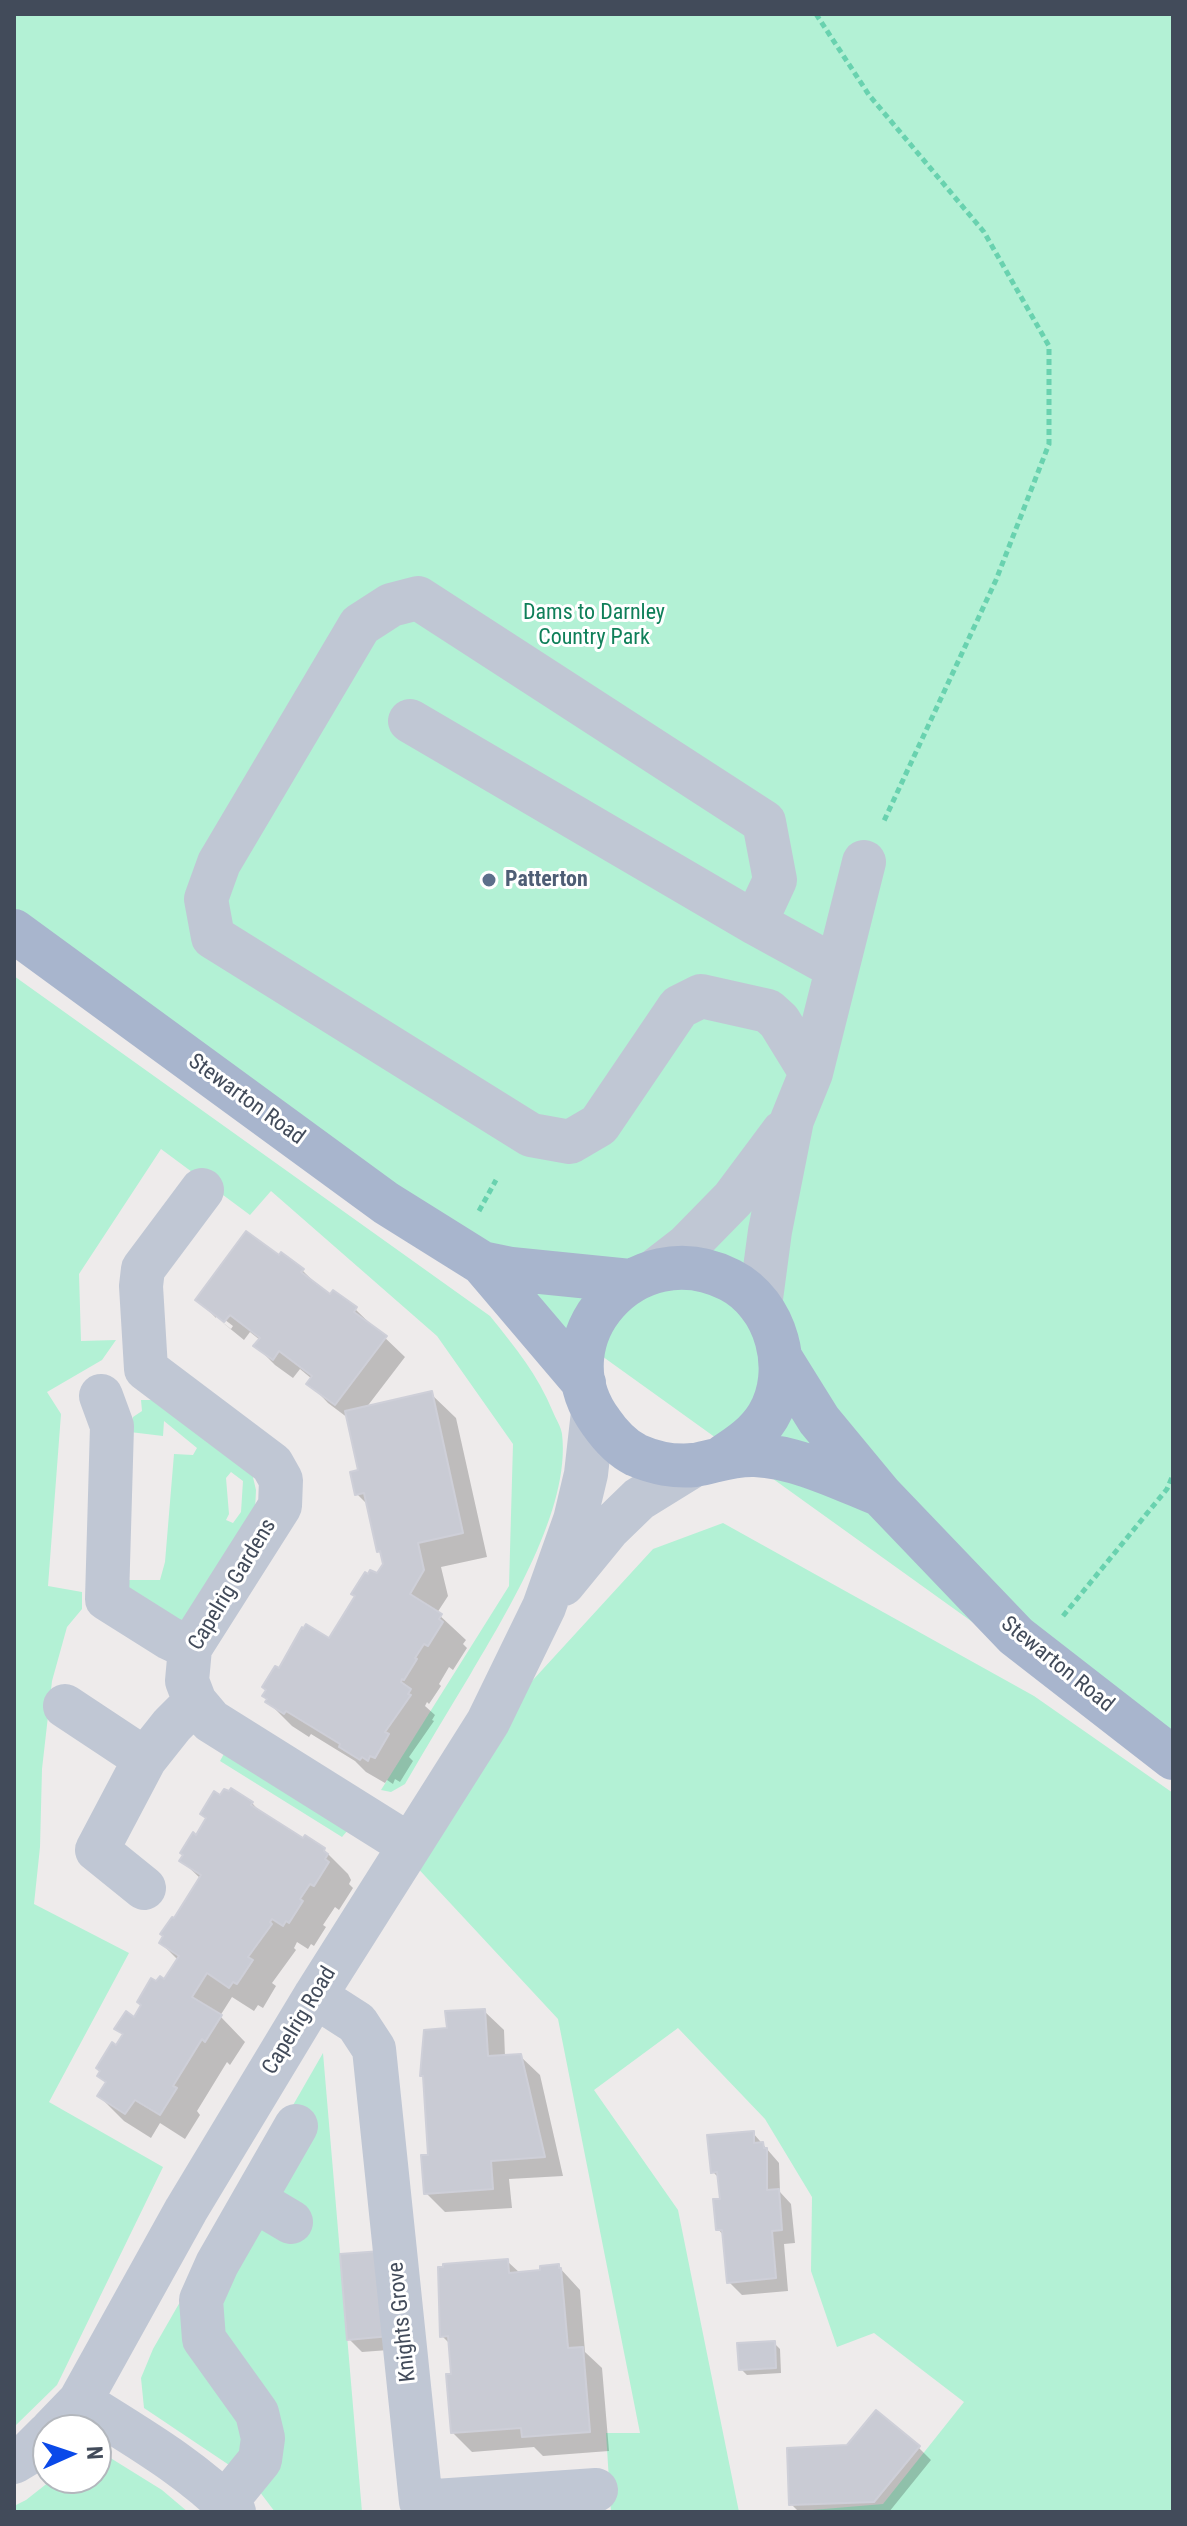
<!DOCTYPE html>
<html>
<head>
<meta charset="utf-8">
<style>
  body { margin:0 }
  #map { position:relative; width:1187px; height:2526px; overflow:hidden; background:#eeebeb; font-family:"Roboto Condensed",sans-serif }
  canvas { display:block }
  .frame { position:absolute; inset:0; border:16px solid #424b5a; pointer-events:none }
  .north { position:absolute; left:32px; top:2414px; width:80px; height:80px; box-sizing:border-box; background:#fff; border:2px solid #b3b7bd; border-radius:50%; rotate:87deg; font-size:22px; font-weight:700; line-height:32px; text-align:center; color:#424b5a }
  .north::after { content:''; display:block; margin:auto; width:28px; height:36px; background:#0a49e9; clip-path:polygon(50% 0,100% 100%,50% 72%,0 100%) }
</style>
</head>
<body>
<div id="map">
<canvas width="1187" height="2526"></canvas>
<div class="frame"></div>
<div class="north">N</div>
</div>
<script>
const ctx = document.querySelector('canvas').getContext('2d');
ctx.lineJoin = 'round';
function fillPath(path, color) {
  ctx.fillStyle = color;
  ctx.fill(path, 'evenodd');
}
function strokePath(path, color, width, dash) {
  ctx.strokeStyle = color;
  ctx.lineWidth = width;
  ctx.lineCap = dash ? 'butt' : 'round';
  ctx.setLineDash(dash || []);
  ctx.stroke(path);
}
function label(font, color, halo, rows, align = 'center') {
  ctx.font = font + ' "Roboto Condensed",sans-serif';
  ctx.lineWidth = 6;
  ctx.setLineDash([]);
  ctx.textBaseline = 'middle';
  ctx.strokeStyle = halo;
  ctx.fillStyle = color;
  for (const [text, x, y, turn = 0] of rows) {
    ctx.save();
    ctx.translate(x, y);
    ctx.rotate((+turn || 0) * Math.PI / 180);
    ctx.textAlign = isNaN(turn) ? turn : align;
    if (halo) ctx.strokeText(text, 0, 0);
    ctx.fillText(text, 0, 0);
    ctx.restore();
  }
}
fillPath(new Path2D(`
  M14 14H1173V1766L14 934Z
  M14 976 490 1316C515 1347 538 1375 553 1412 556 1419 561 1427 562 1434 571 1509 507 1612 470 1675 448 1711 426 1748 405 1784L391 1792 381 1790 509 1586 513 1444 437 1336 271 1191 250 1215 161 1149 79 1274 81 1341 116 1340 102 1360 47 1392 61 1414 48 1586 82 1592V1609L67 1627 52 1681 42 1769 40 1847 34 1904 129 1953 49 2102 163 2167 57 2385 14 2427Z
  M141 1400H155L252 1473 256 1490 255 1511 187 1619 175 1621 121 1587V1580H160L165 1562 174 1454 193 1455 197 1448 164 1421 163 1436 130 1432 133 1417 142 1411ZM231 1472 243 1481 241 1512 233 1523 226 1520 229 1514 226 1478Z
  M723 1523 1034 1696 1173 1793V2512H788L883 2504 964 2402 874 2333 837 2347 811 2271 812 2197 765 2119 678 2028 594 2090 678 2210 739 2512H611L606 2433H640L558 2019 412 1862 532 1681 653 1549Z
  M225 1752 348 1830 342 1837 220 1761Z
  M323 2053 362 2512H275L250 2479 144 2408 141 2378 153 2349Z
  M96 2449 162 2490 188 2512H14V2506L26 2500 54 2478H96Z`), '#b3f1d5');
fillPath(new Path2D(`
  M279 1258 302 1270 322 1290 355 1309 405 1357 366 1408 431 1394 456 1418 487 1557 441 1567 448 1596 437 1613 466 1640 463 1644 467 1648 453 1670 449 1667 439 1684 441 1686 429 1704 427 1702 425 1706 435 1715 432 1720 434 1721 409 1757 413 1761 400 1782 395 1779 393 1784 387 1780 385 1783 366 1772 355 1761 311 1734 309 1737 292 1726 268 1702 280 1671 330 1641 385 1564 383 1555 378 1551 368 1505 357 1494 360 1472 348 1418 328 1403 309 1383 312 1379 300 1369 293 1378 275 1365 256 1346 260 1340 250 1332 244 1340 217 1318 231 1329 233 1326 216 1313V1318L198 1300Z
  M252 1803 264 1816 324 1850 348 1874 351 1880 349 1884 353 1888 339 1910 335 1907 323 1925 326 1927 314 1946 311 1944 308 1949 297 1942 294 1948 296 1950 272 1983 276 1986 263 2008 258 2005 254 2011 232 1997 220 2016 245 2042 230 2065 227 2062 197 2111 200 2115 185 2139 160 2123 151 2138 124 2121 99 2096 107 2084 99 2076 124 2036 117 2029 135 2020 165 1982 178 1960 161 1943 201 1879 182 1861 197 1838Z
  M484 2011 504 2030 505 2057 520 2056 540 2075 563 2176 509 2179 512 2208 445 2212 426 2193 430 2157 426 2079 422 2075 449 2030Z
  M753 2133 779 2163 780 2192 791 2204 795 2243 784 2244 788 2291 742 2295 729 2282 725 2237 718 2229 722 2200 720 2179 713 2172Z
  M342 2256 402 2349 362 2352 349 2339Z
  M507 2261 521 2274 542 2272 558 2266 580 2290 585 2352 602 2368 609 2451 543 2456 534 2447 472 2452 453 2433 450 2344 442 2336Z
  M774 2343 780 2349 781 2373 747 2375 741 2369Z
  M918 2447 931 2460 889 2512H799L791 2504Z`), '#0003');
const building = new Path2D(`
  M246 1231 279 1255 281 1252 304 1269 301 1272 330 1294 333 1290 357 1307 354 1312 387 1336 335 1405 306 1384 312 1376 279 1351 273 1360 253 1346 260 1338 230 1315 224 1322 195 1300Z
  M432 1391 463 1533 418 1543 424 1570 410 1594 442 1614 439 1619 443 1622 428 1646 424 1644 415 1658 417 1659 404 1680 402 1679 401 1682 411 1689 408 1694 411 1695 385 1732 389 1734 375 1758 370 1756 368 1761 362 1757 360 1760 339 1747 340 1744 286 1711 284 1714 265 1702 267 1699 262 1696 266 1690 262 1687 275 1666 279 1668 302 1627 303 1629 306 1624 329 1638 355 1596 351 1594 365 1572 368 1574 370 1570 377 1573 383 1564 380 1551 377 1552 364 1493 355 1495 350 1472 358 1470 345 1411Z
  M231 1788 253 1802 251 1805 303 1838 305 1835 325 1848 324 1851 328 1854 325 1859 329 1862 314 1886 310 1884 300 1899 303 1901 289 1923 286 1921 283 1926 272 1919 270 1922 272 1924 248 1957 253 1960 237 1984 233 1982 229 1988 207 1973 192 1997 222 2015 205 2042 202 2039 173 2086 177 2088 160 2115 135 2100 125 2114 97 2096 106 2082 97 2076 100 2071 96 2068 112 2042 116 2045 123 2034 114 2029 126 2011 134 2017 141 2005 137 2002 151 1978 156 1981 160 1976 164 1979 179 1956 159 1943 163 1936 160 1934 172 1917 174 1918 201 1875 179 1861 183 1855 180 1853 193 1832 196 1835 206 1818 200 1814 214 1791 220 1795 224 1789 229 1791Z
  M485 2009 488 2056 521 2054 545 2157 491 2161 493 2189 424 2194 421 2155H428L423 2076H420L424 2030 447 2028 445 2011Z
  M754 2131V2143L763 2142 764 2148H767V2190L779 2189 782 2230 772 2231 776 2278 727 2283 722 2230H716L713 2199H720L717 2172 711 2173 707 2135Z
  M382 2251 390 2336 347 2340 340 2254Z
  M508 2259 509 2273 540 2270V2266L559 2264V2268H561L568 2348 583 2347 590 2432 522 2437 521 2428 451 2433 446 2374H451L448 2336 440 2337 438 2267H443V2264Z
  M775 2341 776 2368 739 2370 737 2343Z
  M876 2410 920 2446 874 2502 789 2505 787 2448 847 2445Z`);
fillPath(building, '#c9cbd4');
strokePath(building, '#cecfd8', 2);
strokePath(new Path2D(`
  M816 14 869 95 984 232 1049 346V444L996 580 883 823
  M479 1211 496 1180
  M1063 1616 1167 1489 1173 1475`), '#69d2af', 5, [6, 4]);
strokePath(new Path2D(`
  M410 721 755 923 837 968
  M755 923 775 880 764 822 418 598 391 605 360 625 219 863 206 899 213 937 531 1135 570 1142 599 1125 679 1007 701 996 768 1011 779 1021 811 1073
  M202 1190 143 1269 141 1286 146 1369 272 1464 281 1480 280 1506 190 1648 187 1681 195 1702 211 1721 409 1845
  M656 1270 687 1246 733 1199 783 1132
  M760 1306 770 1231 792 1120 811 1073 864 862
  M101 1396 112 1426 107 1599 169 1638 190 1648
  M563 1584 608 1529 639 1499 694 1465
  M65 1706 145 1759
  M144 1888 97 1850 145 1759 172 1725 195 1702
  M315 1996 357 2023 374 2049 421 2502 596 2490
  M254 2200 291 2222
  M80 2401C133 2435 189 2466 234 2512
  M52 2430 80 2401 186 2210 315 1996 488 1722 544 1607 575 1520 586 1474 593 1412
  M14 2462 29 2453 48 2434
  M225 2503 260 2460 263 2438 257 2413 204 2339 201 2300 217 2264 296 2126`), '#c0c7d4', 44);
strokePath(new Path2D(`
  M14 931 386 1203 482 1263 584 1383
  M482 1263 511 1269 630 1281
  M781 1359 819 1420 881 1495 1016 1636 1173 1758
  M724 1456C741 1445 757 1434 768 1416 795 1371 777 1304 730 1280 635 1231 540 1340 601 1422 610 1435 622 1448 636 1455 654 1463 676 1467 695 1465 716 1461 733 1454 755 1455 798 1457 841 1479 881 1495`), '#a8b5cd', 44);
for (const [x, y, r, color] of [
  [489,880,8,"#5c6f8a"]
]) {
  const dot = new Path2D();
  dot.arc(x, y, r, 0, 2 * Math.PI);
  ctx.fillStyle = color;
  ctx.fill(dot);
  strokePath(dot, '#fff', 3);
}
label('22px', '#0f7f59', '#fff', [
  ["Dams to Darnley",594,613],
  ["Country Park",594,638]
]);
label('bold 22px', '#4e5e75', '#fff', [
  ["Patterton",505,880]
], 'left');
label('22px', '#424b5a', '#fff', [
  ["Stewarton Road",246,1100,36],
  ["Capelrig Gardens",233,1585,-59],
  ["Stewarton Road",1057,1665,39],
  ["Capelrig Road",300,2021,-59],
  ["Knights Grove",403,2322,-96]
]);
</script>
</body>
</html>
